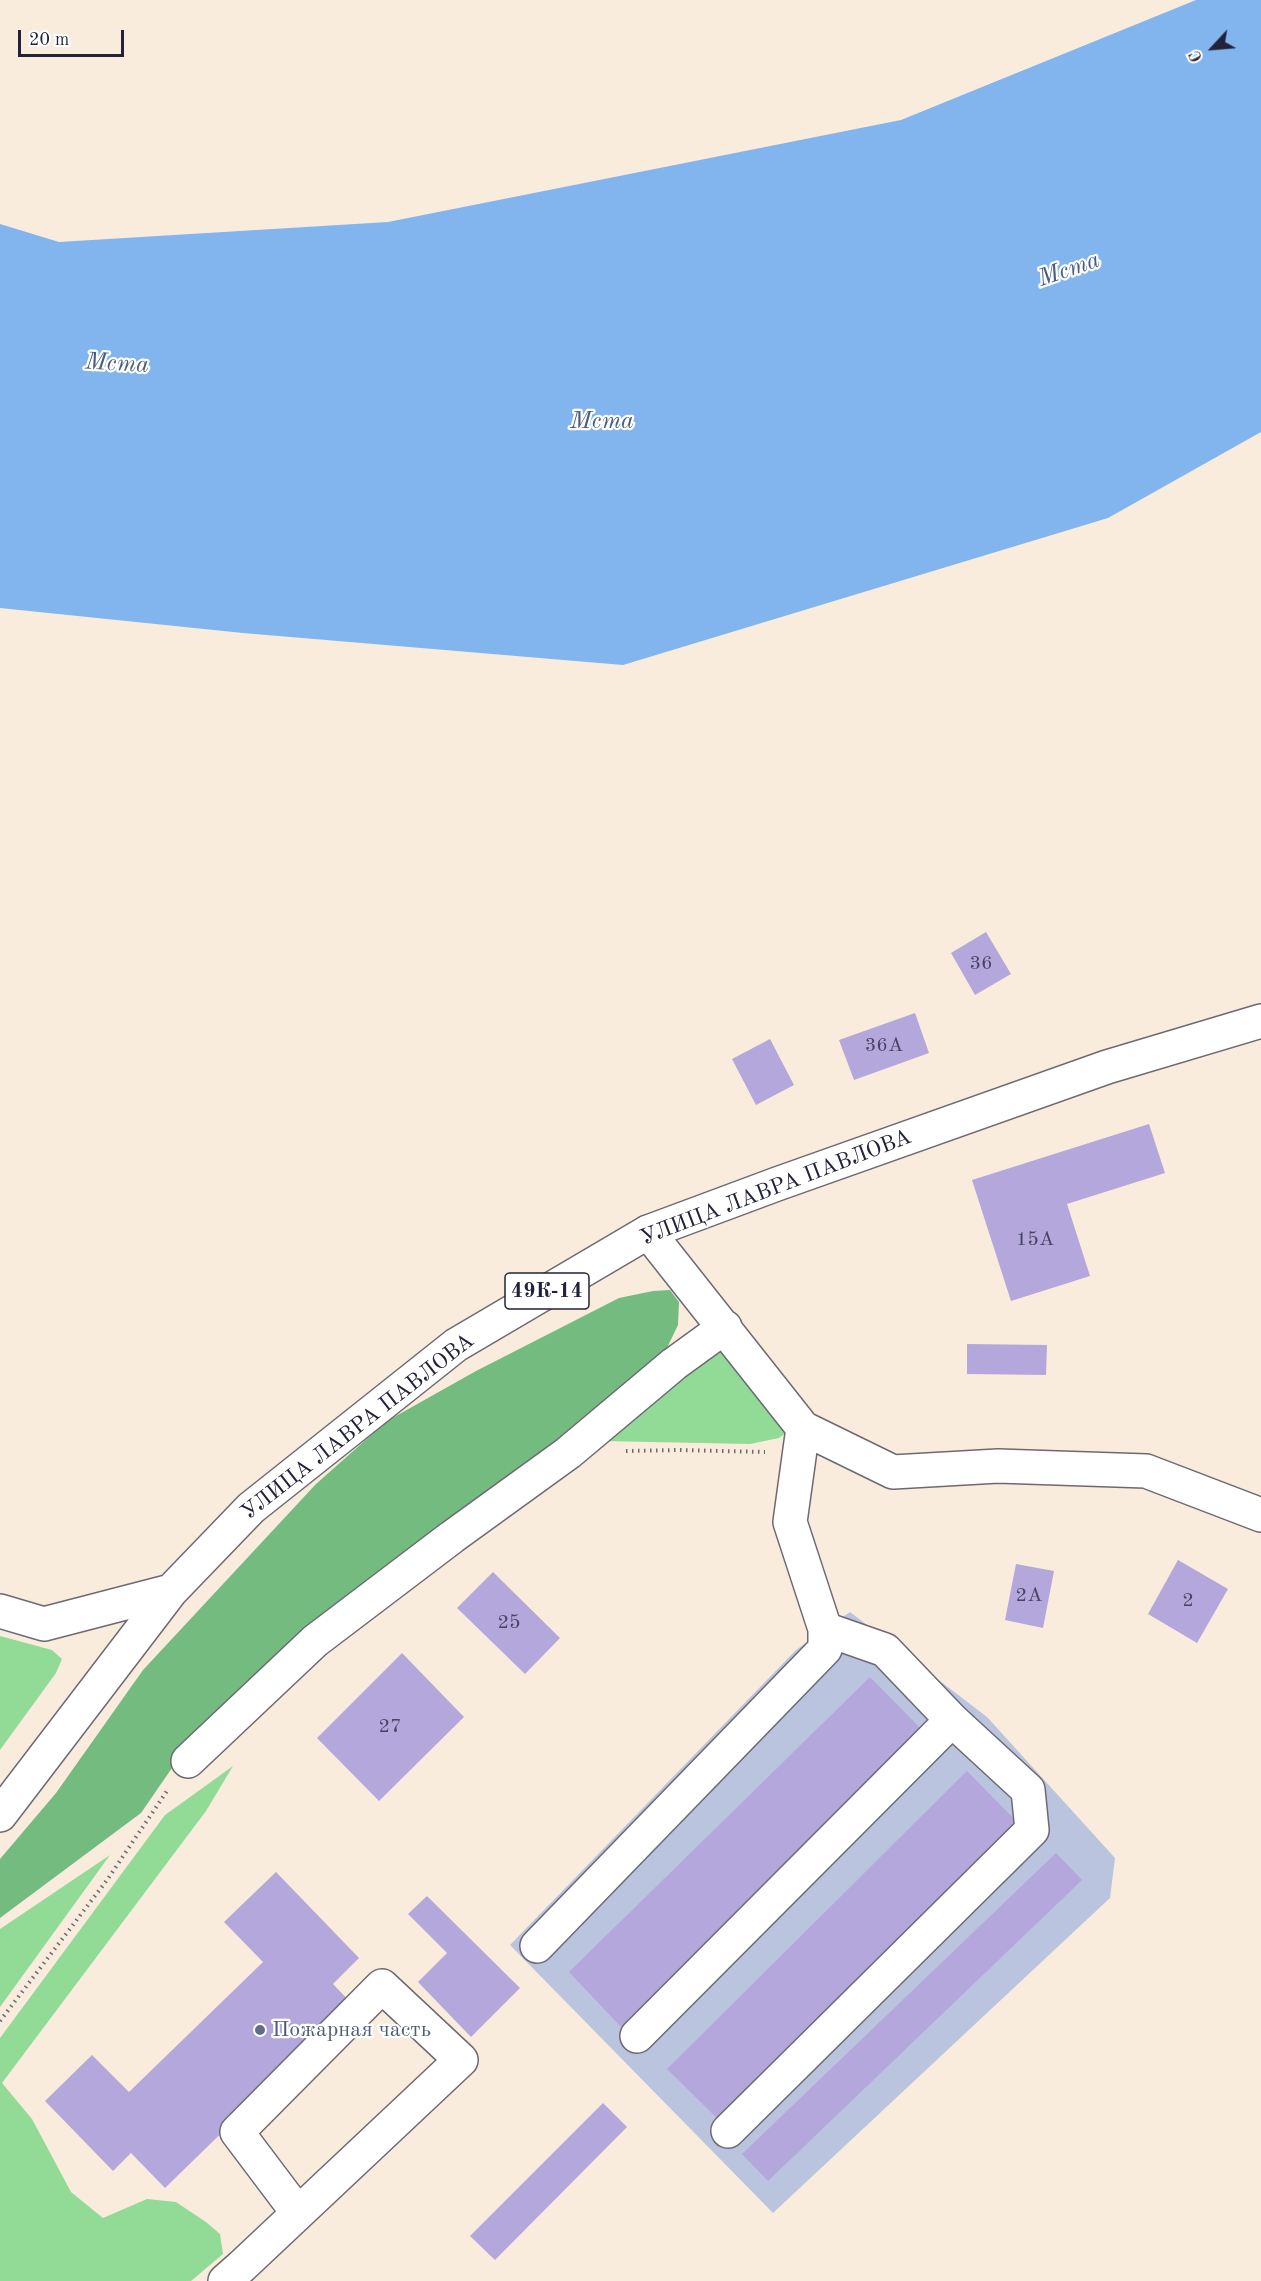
<!DOCTYPE html>
<html>
<head>
<meta charset="utf-8">
<style>
  body { margin:0 }
  #map { position:relative; width:1261px; height:2281px; overflow:hidden; background:#f9ecdc; font-family:"Old Standard TT",serif }
  canvas { display:block }
  .north { position:absolute; left:1183px; top:18px; width:60px; height:60px; -webkit-text-stroke:4px #fff; paint-order:stroke; rotate:244deg; font-size:16px; font-weight:700; line-height:24px; text-align:center; color:#22223b }
  .north::after { content:''; display:block; margin:auto; width:21px; height:27px; background:#22223b; clip-path:polygon(50% 0,100% 100%,50% 72%,0 100%) }
  .scale { position:absolute; left:18px; top:30px; width:106px; height:27px; box-sizing:border-box; border:3px solid #22223b; border-top:0; padding-left:8px; font-size:18px; line-height:21px; white-space:nowrap; color:#22223b; -webkit-text-stroke:4px #fff; paint-order:stroke }
</style>
</head>
<body>
<div id="map">
<canvas width="1261" height="2281"></canvas>
<div class="north">С</div>
<div class="scale">20 m</div>
</div>
<script>
const ctx = document.querySelector('canvas').getContext('2d');
ctx.lineJoin = 'round';
function fillPath(path, color) {
  ctx.fillStyle = color;
  ctx.fill(path, 'evenodd');
}
function strokePath(path, color, width, dash) {
  ctx.strokeStyle = color;
  ctx.lineWidth = width;
  ctx.lineCap = dash ? 'butt' : 'round';
  ctx.setLineDash(dash || []);
  ctx.stroke(path);
}
function label(font, color, halo, rows, align = 'center') {
  ctx.font = font + ' "Old Standard TT",serif';
  ctx.lineWidth = 4.5;
  ctx.setLineDash([]);
  ctx.textBaseline = 'middle';
  ctx.strokeStyle = halo;
  ctx.fillStyle = color;
  for (const [text, x, y, turn = 0] of rows) {
    ctx.save();
    ctx.translate(x, y);
    ctx.rotate((+turn || 0) * Math.PI / 180);
    ctx.textAlign = isNaN(turn) ? turn : align;
    if (halo) ctx.strokeText(text, 0, 0);
    ctx.fillText(text, 0, 0);
    ctx.restore();
  }
}
fillPath(new Path2D(`
  M850 1612 987 1717 1115 1858 1110 1898 773 2213 510 1945 796 1650Z`), '#bac4de');
fillPath(new Path2D(`
  M717 1349 726 1356 786 1433 779 1438 750 1444 601 1441 678 1377 702 1365Z
  M0 1636 52 1650 62 1659 56 1673 0 1750Z
  M233 1766 206 1811 2 2083 32 2119 71 2192 103 2218 147 2199 176 2202 206 2222 220 2234 223 2254 191 2281H0V2038L165 1815Z
  M110 1855 0 2007V1929Z`), '#91db97');
fillPath(new Path2D(`
  M670 1290 679 1302 678 1325 667 1348 590 1418 183 1752 141 1813 0 1918V1859L56 1793 143 1670 316 1484 387 1421 476 1371 619 1298 653 1291Z`), '#74bb80');
fillPath(new Path2D(`
  M1196 0H1261V432L1108 518 623 665 243 633 0 608V224L59 242 388 222 901 120Z`), '#82b4ee');
fillPath(new Path2D(`
  M986 932 1011 974 975 995 951 953Z
  M915 1013 929 1053 854 1080 839 1040Z
  M770 1039 794 1085 756 1105 732 1059Z
  M1149 1124 1165 1173 1067 1204 1090 1276 1011 1301 972 1180Z
  M967 1344 1047 1345 1046 1375 967 1374Z
  M1178 1560 1228 1589 1197 1643 1148 1614Z
  M1016 1564 1054 1571 1043 1628 1005 1620Z
  M493 1572 560 1638 525 1674 457 1608Z
  M402 1653 464 1717 379 1801 317 1738Z
  M870 1677 924 1732 622 2028 569 1972Z
  M967 1771 1019 1824 720 2121 667 2069Z
  M1056 1853 1082 1880 768 2181 742 2154Z
  M276 1872 359 1958 333 1984 353 2005 165 2188 131 2153 113 2171 45 2101 92 2055 129 2092 263 1962 224 1922Z
  M427 1896 520 1988 471 2037 418 1982 447 1953 408 1914Z
  M603 2103 627 2127 495 2260 470 2236Z`), '#b3a7db');
const minor = new Path2D(`
  M648 1232 803 1428 893 1472 998 1466 1146 1471 1261 1515
  M188 1761 315 1641 452 1537 568 1453 674 1364 725 1327
  M537 1946 825 1649V1629L790 1522 803 1428
  M637 2036 952 1720 885 1650 825 1629
  M728 2131 1032 1830 1028 1790 952 1720
  M225 2281 242 2266 461 2060 382 1986 237 2132 298 2213`);
const major = new Path2D(`
  M0 1611 44 1624 171 1591
  M0 1815 171 1591 251 1508 456 1345 648 1232 777 1184 1107 1067 1261 1021`);
strokePath(minor, '#6d6973', 36);
strokePath(major, '#6d6973', 36);
strokePath(new Path2D(`
  M626 1451 678 1450 765 1452
  M0 2021 107 1880 169 1788`), '#6d6973', 4, [1.5, 4.5]);
strokePath(minor, '#fff', 33);
strokePath(major, '#fff', 33);
for (const [x, y, r, color] of [
  [260,2030,6,"#5c6f8a"]
]) {
  const dot = new Path2D();
  dot.arc(x, y, r, 0, 2 * Math.PI);
  ctx.fillStyle = color;
  ctx.fill(dot);
  strokePath(dot, '#fff', 2);
}
label('20px', '#464363', null, [
  ["36",981,964],
  ["36А",884,1046],
  ["15А",1035,1240],
  ["2А",1029,1596],
  ["2",1188,1601],
  ["25",509,1623],
  ["27",390,1727]
]);
for (const [x, y, w] of [
  [547,1291,84]
]) {
  const box = new Path2D();
  box.roundRect(x - w / 2, y - 18, w, 36, 4.5);
  ctx.fillStyle = '#fff';
  ctx.fill(box);
  strokePath(box, '#22223b', 1.5);
}
label('bold 21px', '#22223b', null, [
  ["49К-14",547,1291]
]);
label('22px', '#22223b', '#fff', [
  ["УЛИЦА ЛАВРА ПАВЛОВА",776,1188,-21],
  ["УЛИЦА ЛАВРА ПАВЛОВА",358,1427,-38]
]);
label('22px', '#4e5e75', '#fff', [
  ["Пожарная часть",272,2030]
], 'left');
label('italic 24px', '#485c83', '#fff', [
  ["Мста",1069,270,-19],
  ["Мста",117,364,3],
  ["Мста",602,422]
]);
</script>
</body>
</html>
